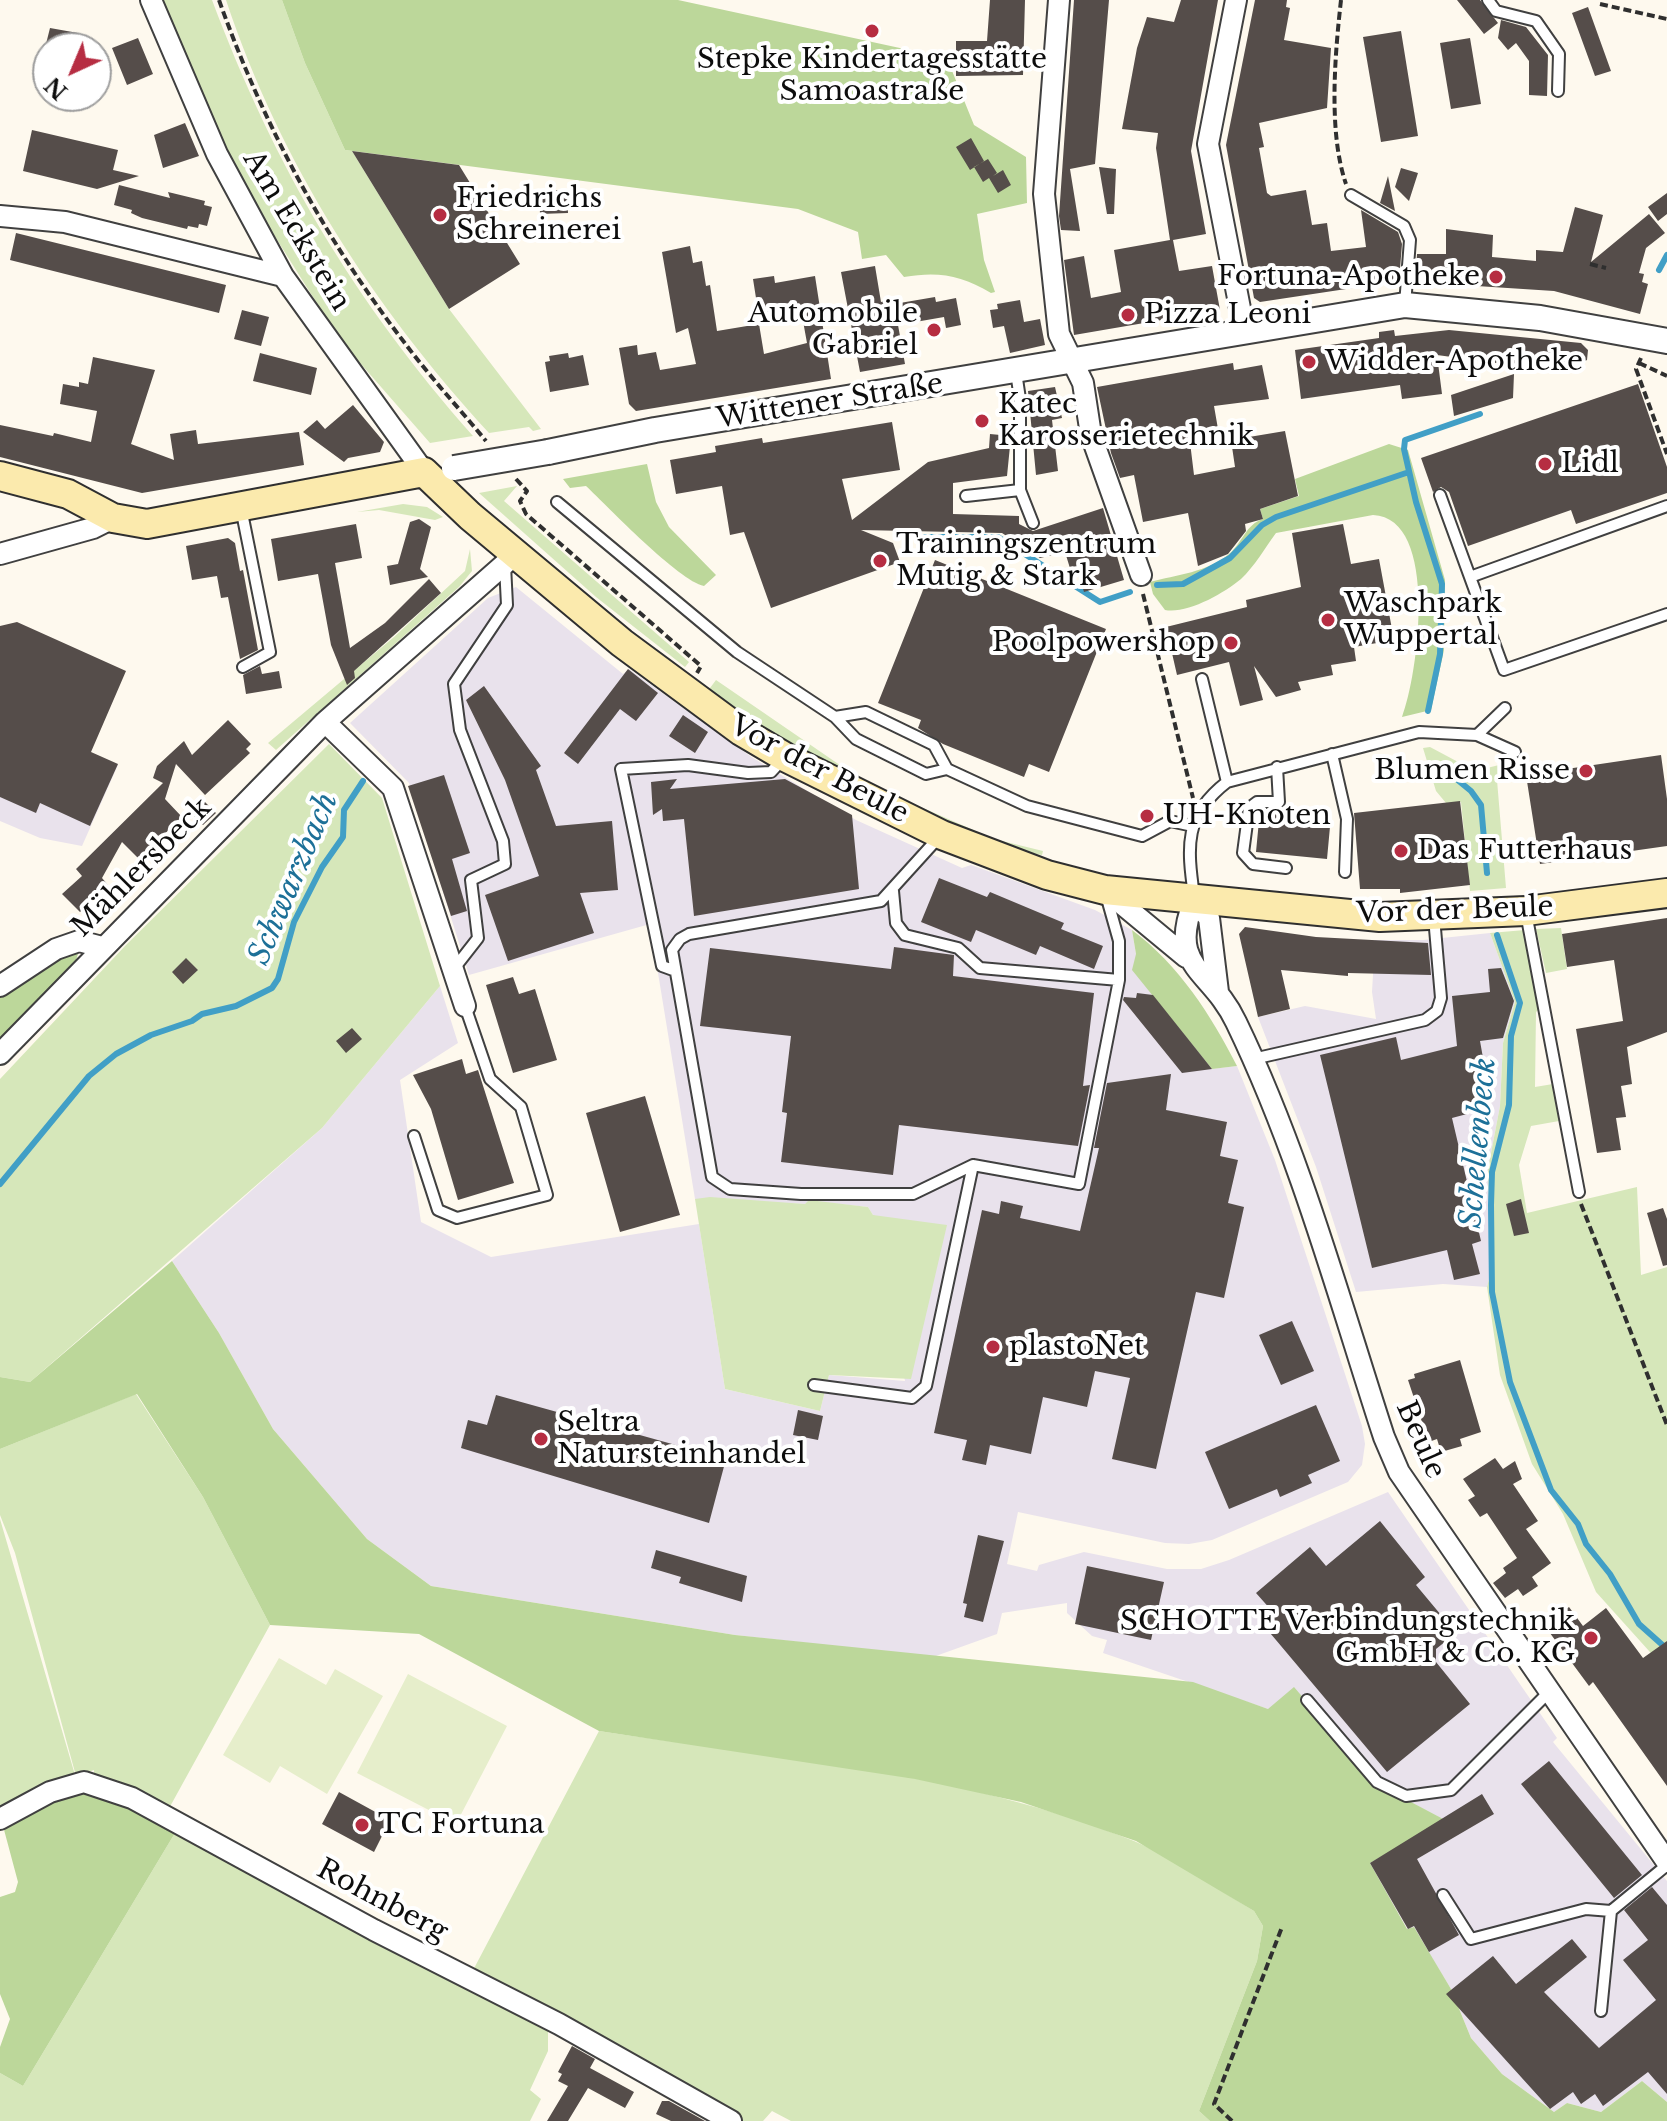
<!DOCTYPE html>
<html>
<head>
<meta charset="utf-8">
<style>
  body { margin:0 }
  #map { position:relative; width:1667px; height:2121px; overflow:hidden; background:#fef9ee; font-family:"Libre Baskerville",serif }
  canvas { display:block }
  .north { position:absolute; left:32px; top:32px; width:80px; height:80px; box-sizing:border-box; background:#fff; border:2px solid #9e9e9e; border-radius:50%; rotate:224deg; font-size:22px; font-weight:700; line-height:32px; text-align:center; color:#0d0d0d }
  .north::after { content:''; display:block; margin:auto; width:28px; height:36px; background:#b62d42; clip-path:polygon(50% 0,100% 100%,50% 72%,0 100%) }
</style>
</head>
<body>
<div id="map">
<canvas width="1667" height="2121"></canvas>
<div class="north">N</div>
</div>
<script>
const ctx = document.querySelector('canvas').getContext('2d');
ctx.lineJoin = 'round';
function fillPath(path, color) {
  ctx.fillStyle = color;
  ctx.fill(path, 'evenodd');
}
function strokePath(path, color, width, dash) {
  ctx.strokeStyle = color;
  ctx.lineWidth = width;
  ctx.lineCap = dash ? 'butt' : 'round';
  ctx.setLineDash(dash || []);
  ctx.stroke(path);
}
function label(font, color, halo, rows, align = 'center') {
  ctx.font = font + ' "Libre Baskerville",serif';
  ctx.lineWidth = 8;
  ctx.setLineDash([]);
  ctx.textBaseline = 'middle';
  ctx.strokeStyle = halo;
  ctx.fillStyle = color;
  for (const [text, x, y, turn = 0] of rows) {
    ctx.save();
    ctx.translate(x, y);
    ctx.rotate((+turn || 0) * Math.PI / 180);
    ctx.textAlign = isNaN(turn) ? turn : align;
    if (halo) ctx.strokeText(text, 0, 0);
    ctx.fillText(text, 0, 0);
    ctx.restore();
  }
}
fillPath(new Path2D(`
  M516 587 623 674 629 669 753 758 856 820 962 868 971 865 985 870 1095 910 1132 930 1136 954 1211 1069 1237 1066 1275 1160 1362 1426 1365 1444 1362 1465 1348 1482 1212 1540 1189 1544 1165 1543 1018 1512 1007 1564 1037 1571 1039 1565 1084 1552 1167 1569H1201L1229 1560 1388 1492 1557 1738 1553 1742 1667 1881V2102L1642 2081 1601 2112 1567 2103 1554 2112 1502 2074 1471 2038 1451 1989 1413 1927 1408 1930 1369 1863 1444 1820 1377 1784 1268 1709 1103 1653 1107 1640 1092 1636 1067 1613V1603L1002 1613 997 1634 933 1657 735 1635 431 1586 367 1539 273 1429 219 1333 172 1261 322 1128 440 986 458 1043 400 1080 421 1222 491 1257 699 1224 725 1389 820 1411 829 1375 905 1381 873 1215 868 1207 809 1201 805 1204 695 1199 650 924 469 975 409 783 350 723 488 598Z
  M0 711 118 765 82 846 40 838 0 821Z
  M1490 933 1515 1002 1503 1043 1500 1106 1488 1169 1491 1272 1487 1287 1443 1284 1356 1292 1316 1167 1258 1017 1305 1006 1376 1019 1372 992 1375 940H1423Z`), '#e9e2ec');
fillPath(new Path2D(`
  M159 0H212C275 168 354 301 473 436L430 443 340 340 245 189Z
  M226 0H282L305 63 345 150 352 151 449 309 541 429 533 431 529 427 489 433C374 308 280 163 226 0Z
  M517 486 504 501 689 662 685 667 596 597 479 493Z
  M403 504 427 507 443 517 435 520 379 510 357 512Z
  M470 549 472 571 459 587 276 750 268 743 394 637 465 571Z
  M716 680 866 783 994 839 1043 851 1042 855C1007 849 976 835 944 821 859 786 783 743 707 692Z
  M329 744 382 798 440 986 322 1128 30 1382 0 1377V1079L125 946Z
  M1430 747 1475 771 1503 764 1507 777 1497 780 1506 888 1470 891 1461 802 1446 803 1436 791 1423 748Z
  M1561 928 1567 969 1546 973 1536 929Z
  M1525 930 1542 1006 1536 1012 1535 1087 1553 1084 1559 1121 1531 1126 1519 1165 1527 1213 1637 1187 1641 1275 1667 1267V1671L1596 1592 1563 1514 1532 1464 1500 1375 1487 1287 1491 1272 1488 1169 1500 1106 1503 1043 1515 1002 1490 933Z
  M710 1197 805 1204 809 1200 868 1207 873 1215 947 1225 911 1379 829 1375 820 1411 725 1389 695 1199Z
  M136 1394 203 1497 270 1625 167 1812 94 1776V1770L76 1776 15 1553 0 1515V1449Z
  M0 1519 75 1775 0 1811Z
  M599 1731C777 1758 965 1772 1134 1841 1175 1858 1215 1888 1254 1911L1263 1926 1257 1961 1199 2111 1210 2121H791L772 2111 763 2121H743L553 2017 470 1976Z
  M178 1828 548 2026V2051L530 2090 541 2099 530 2121H0V2073L23 2086Z`), '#d6e7ba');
fillPath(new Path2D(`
  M282 0H678L923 53 944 51 974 125 1026 157 1027 203 977 214 984 260 995 292 991 293C961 275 938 271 904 277L886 255 862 259 858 232 798 209 345 150 305 63Z
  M1389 444 1408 450 1445 580 1444 650 1431 710 1402 717C1418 676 1440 518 1373 515L1276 533C1265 548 1254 567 1241 579 1223 594 1187 614 1165 610L1153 594 1150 582C1176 575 1208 572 1229 554 1243 542 1246 524 1263 519L1260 509 1299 496 1295 479Z
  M647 464 656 502 669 527 716 575 704 586C679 581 608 507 586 486L570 488 563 479Z
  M1132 930C1179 965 1211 1015 1237 1066L1212 1069 1132 970 1136 954Z
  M73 950 78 954 75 963 0 1043V998Z
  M172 1261 219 1333 273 1429 367 1539 431 1586 735 1635 1193 1682 1268 1709 1294 1687 1377 1784 1445 1820 1370 1863 1407 1929 1414 1927 1451 1989 1471 2038 1502 2074 1554 2112 1567 2103 1601 2112 1642 2081 1667 2102V2121H1210L1199 2111 1257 1961 1263 1926 1254 1911 1136 1841 1021 1802 915 1779 599 1731 419 1634 270 1625 203 1497 137 1394 0 1449V1377L30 1382Z
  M82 1792 109 1795 178 1828 23 2086 0 2073V2047L10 2019 0 1994V1897L15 1892 18 1882 3 1826 55 1798Z`), '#bcd79a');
fillPath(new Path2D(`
  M279 1658 326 1685 335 1669 383 1696 327 1794 280 1766 270 1783 223 1755Z
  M408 1674 507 1726 456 1824 357 1773Z`), '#e6eecb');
strokePath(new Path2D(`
  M1659 270 1667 255
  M925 537H998L1100 602 1130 592
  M1157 585 1183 584 1230 558 1262 525 1276 517 1409 472
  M1428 711 1440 654 1442 584 1416 502 1404 449 1405 440 1480 414
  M1443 768 1471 791 1481 805 1487 873
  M1497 935 1520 1003 1511 1036 1509 1105 1492 1172 1491 1205 1492 1292 1510 1382 1551 1490 1578 1524 1586 1544 1610 1574 1639 1624 1667 1649
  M0 1184 89 1076 116 1054 151 1035 192 1021 202 1014 236 1006 272 988 278 979 294 922 322 867 343 837 344 810 363 781`), '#419fc6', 6);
fillPath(new Path2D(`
  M990 0H1025L1023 75 956 76V41H987Z
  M1074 0H1109L1095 164 1070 169 1080 231 1061 230 1059 216Z
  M1181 0H1218L1191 151 1206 234 1173 240 1179 271 1212 266 1220 310 1074 335 1064 260 1084 256 1091 298 1121 292 1114 250 1170 240 1156 148 1158 133 1122 129 1137 48 1147 17 1174 22Z
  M1255 0H1287L1286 7 1290 8 1284 40 1331 48 1327 108 1259 123 1264 147 1259 148 1267 193 1271 196 1306 190 1312 225 1327 223 1331 251 1366 247 1361 210 1398 232 1402 244 1399 281 1260 302 1254 298 1226 145Z
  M1457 0H1480L1498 23 1484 34Z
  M1588 7 1611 71 1595 76 1572 13Z
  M1501 20 1526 27 1548 55 1547 96 1529 95V61L1516 43 1508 50 1498 38Z
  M50 28 78 33 75 48H45Z
  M1401 31 1418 136 1381 142 1363 37Z
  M138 38 153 74 127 85 112 48Z
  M1470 38 1481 104 1451 109 1440 43Z
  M185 123 199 156 163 168 154 135Z
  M32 130 118 150 113 170 139 176 97 189 23 171Z
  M971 138 984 161 970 170 956 147Z
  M352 151 459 165 520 264 449 309Z
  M988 159 997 173 993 176 1003 170 1011 185 998 193 989 178 983 182 974 167Z
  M1099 167 1116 169 1114 214H1107Z
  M1401 168 1418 173 1409 201 1395 187Z
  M1388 176 1395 211 1380 203Z
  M119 185 170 198 168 192 205 201 204 205 212 207 207 226 199 224 198 228 188 226 187 229 142 218 131 213 132 210 114 205Z
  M567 190 568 213 540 214 539 191Z
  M1667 193V214L1658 221 1648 207Z
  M1575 207 1603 215 1591 262 1649 214 1665 233 1646 248 1639 273 1644 274 1642 282 1648 284 1640 314 1554 291 1415 282 1417 254H1446V229L1493 235 1492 257 1536 261V250L1563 252Z
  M16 233 226 285 219 313 10 260Z
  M690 246 693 263 702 261 706 286 710 285 717 331 759 324 764 354 807 343 801 310 759 317 753 279 774 276 775 283 815 276 831 379 636 411 629 404 619 348 637 345 638 355 656 352 660 370 696 364 688 328 676 333 662 252Z
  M875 266 881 302 893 299 894 304 935 297 936 302 956 298 961 325 946 328 944 317 898 325 905 364 860 372 841 272Z
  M1020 300 1024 322 1040 319 1045 345 1010 353 1004 326 993 328 990 310 998 309 997 304Z
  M242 310 269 317 261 346 234 339Z
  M1394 330 1395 336 1449 330 1581 343 1588 350 1587 360 1563 372 1437 355 1442 394 1402 399 1400 385 1301 399 1295 350 1379 338V332Z
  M260 353 317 368 311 395 253 381Z
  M568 353 569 358 583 355 589 385 550 392 545 362 550 361 549 356Z
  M93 357 155 370 131 444 174 460 170 434 196 430 198 444 299 432 304 465 142 493 0 457V425L53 436 54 433 91 442 97 411 60 404 63 384 79 387V382L88 384Z
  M1233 363 1234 370 1262 365 1269 399 1214 406 1218 429 1189 434 1194 475 1235 467 1231 440 1285 431 1298 496 1260 509 1263 519 1245 524 1246 531 1228 554 1198 566 1188 513 1143 522 1134 475 1120 478 1111 453 1097 387Z
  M1514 374 1513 398 1454 416 1451 395Z
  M1638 384 1667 467V493L1576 524 1571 510 1468 546 1449 492 1441 487 1433 492 1421 458Z
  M1055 387 1062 418 1052 420 1058 471 1036 475 1028 391Z
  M353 405 384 442 380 452 348 458 344 462 303 432 317 420 325 429Z
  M892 422 900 470 842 479 852 520 928 462 989 448 990 434 1011 436 1007 476 953 483V514L1019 516V524L1033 531 1103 508 1124 580 1084 592 1079 576 1073 578 1065 552 1040 558 1002 533 861 530 893 543 900 562 771 608 744 532 730 535 722 486 676 494 670 460 716 452 715 446 762 438 763 443Z
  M419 519 431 527 420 569 428 577 390 585 387 566 398 564 410 522Z
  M356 524 362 558 335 563 350 648 385 623 429 579 441 593 354 671 355 678 347 685 331 645 318 574 278 581 271 539Z
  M1343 524 1351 564 1379 559 1394 640 1354 647 1356 661 1331 665 1333 675 1298 682 1301 690 1276 697 1254 666 1263 700 1240 706 1229 662 1177 675 1166 627 1247 607 1246 600 1301 587 1292 533Z
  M228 538 235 543 240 571 243 570 258 650 240 659 228 597 221 598 217 576 192 580 186 546Z
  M935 560 1106 629 1049 772 1029 764 1024 777 943 744 918 728 921 720 878 703Z
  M17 622 126 671 91 752 118 764 90 826 40 803 36 813 0 797V626Z
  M260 666 262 674 279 671 282 688 246 694 243 675Z
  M628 669 658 693 636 721 620 709 578 764 564 753Z
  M484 686 541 766 536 770 556 826 612 821 618 890 580 893 594 933 508 961 485 895 539 876 505 780 466 700Z
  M683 715 708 732 695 753 669 736Z
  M228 720 251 744 246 749 250 753 205 795 176 764 165 799 182 817 139 859 122 842 102 878 108 885 80 912 62 894 82 876 76 869 163 783 153 778 157 766 184 741 192 755Z
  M1661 755 1667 799V846L1540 864 1526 775Z
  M444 775 470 853 452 859 467 911 451 916 408 786Z
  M677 779 670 789 785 779 852 815 859 889 694 916 684 819 663 821 662 809 653 815 651 782Z
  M203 800 216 813 203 825 190 812Z
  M1460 801 1470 885 1400 893V889H1360L1354 813Z
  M1260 810 1331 816 1327 859 1256 852Z
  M939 878 987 897 990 892 1064 923 1061 929 1103 946 1094 969 1040 946 1036 955 976 930 971 942 921 922Z
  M1667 918V1032L1627 1047 1632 1084 1621 1086 1626 1117 1616 1118 1621 1150 1597 1153 1576 1029 1623 1021 1614 960 1567 967 1562 934Z
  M1245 927 1316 937 1428 943 1431 975 1348 973V976L1281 970 1290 1009 1258 1017 1239 934Z
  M894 947 954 955 953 976 1094 993 1083 1086 1090 1085 1078 1146 899 1125 893 1175 781 1162 787 1113 782 1112 791 1036 700 1026 710 948 891 969Z
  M186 958 198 970 183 984 172 972Z
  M1501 968 1514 1001 1503 1038 1480 1041 1491 1103 1481 1107 1482 1110 1452 1118 1481 1241 1472 1244 1480 1274 1454 1280 1447 1250 1372 1268 1320 1055 1396 1037 1401 1060 1457 1046 1452 996 1490 992 1488 969Z
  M513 977 519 994 535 989 557 1060 513 1073 486 985Z
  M1137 993 1153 995 1212 1069 1182 1073 1123 1000 1124 997 1136 998Z
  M352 1028 362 1039 346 1053 336 1041Z
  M462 1059 466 1074 478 1070 514 1183 458 1200 431 1109 413 1075Z
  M1171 1074 1166 1110 1227 1122 1220 1156 1238 1160 1228 1203 1244 1207 1224 1298 1196 1292 1156 1469 1112 1459 1130 1378 1095 1371 1087 1407 1043 1397 1031 1454 990 1445 986 1465 962 1460 967 1440 934 1433 982 1210 999 1214 1001 1201 1023 1206 1020 1218 1080 1231 1099 1148H1094L1107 1083Z
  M645 1096 680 1215 620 1232 586 1113Z
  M1521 1199 1529 1233 1514 1236 1506 1204Z
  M1663 1208 1667 1219V1265L1663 1266 1647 1213Z
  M1292 1321 1314 1371 1281 1385 1259 1335Z
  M1460 1360 1481 1432 1460 1439 1462 1446 1441 1452 1437 1439 1423 1444 1417 1424 1422 1422 1408 1380 1415 1378 1414 1374Z
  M496 1395 726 1459 709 1523 461 1448 468 1420 487 1425Z
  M1316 1405 1340 1461 1308 1475 1312 1483 1280 1497 1277 1489 1229 1509 1205 1452Z
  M798 1410 823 1416 818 1440 793 1435Z
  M1495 1458 1503 1469 1515 1461 1522 1479 1513 1484 1538 1521 1526 1529 1551 1563 1532 1577 1538 1586 1523 1596 1518 1589 1505 1598 1493 1583 1506 1573 1503 1568 1517 1558 1487 1513 1480 1517 1468 1500 1475 1496 1463 1479Z
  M1380 1521 1425 1577 1416 1585 1456 1633 1436 1649V1662L1470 1704 1387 1772 1260 1621 1272 1611 1256 1593 1310 1547 1326 1566Z
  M978 1535 1004 1541 983 1622 964 1617 967 1604 963 1603Z
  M656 1550 747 1576 742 1602 679 1583 681 1577 651 1568Z
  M1087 1566 1164 1582 1151 1640 1075 1624Z
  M1569 1607 1583 1626 1606 1608 1643 1658 1667 1641V1786L1593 1682 1589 1686 1544 1625Z
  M1549 1761 1642 1875 1614 1898 1521 1784Z
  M339 1792 390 1820 374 1852 322 1824Z
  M1482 1794 1494 1814 1417 1859 1459 1935 1429 1952 1414 1926 1408 1929 1370 1863Z
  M1652 1887 1667 1905V2094L1648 2072 1603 2106 1595 2094 1581 2104 1573 2092 1550 2109 1446 1994 1493 1956 1516 1984 1572 1939 1587 1957 1544 1992 1599 2048 1656 2000 1623 1960 1648 1940 1624 1910Z
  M572 2046 595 2059 590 2068 634 2092 625 2108 588 2088 568 2121H547L568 2086 558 2081 562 2074 558 2072Z
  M662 2101H669L705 2121H671L656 2114Z`), '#554d4a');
const service = new Path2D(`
  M1488 0 1496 11 1536 21 1559 54 1558 91
  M1351 195 1404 226 1410 240 1405 305
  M1016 372 1020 399V490L1033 523
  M1440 495 1504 670 1667 614
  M966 496 1020 490
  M557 502 737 652 835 717
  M241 508 270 652 243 667
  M1470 577 1667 506
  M1202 679 1227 782
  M1477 735 1505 708
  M1332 754 1347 819 1345 872
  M1277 767 1279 802H1257L1249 808 1243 853 1253 864 1286 868
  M947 769 934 745 866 712 835 717 856 739 926 774 947 769 1027 806 1142 836 1170 821 1193 826
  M940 836 881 901 689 934 680 939 672 950 712 1177 730 1189 801 1194H913L973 1165 1079 1184 1119 980V941L1106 895
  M893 891 896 923 905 935 958 948 980 968 1119 980
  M1194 896C1187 846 1184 815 1227 782L1419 732 1477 735 1515 752
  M1526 913 1579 1192
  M453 970 478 938 471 880 505 864 503 841 460 730 454 684 507 605 505 565
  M673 970 662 966 621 769 688 765 748 773 771 772 784 758
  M1253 1059 1425 1020 1437 1011 1441 998 1434 917
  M414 1136 438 1210 457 1218 547 1195 521 1107 490 1079 465 1006
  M814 1385 912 1398 926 1386 973 1165
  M1307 1700 1377 1782 1406 1796 1451 1790 1548 1693
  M1443 1895 1471 1939 1586 1909 1611 1911
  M1601 2011 1611 1911 1667 1865`);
const minor = new Path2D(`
  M151 0 217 154 283 276 424 472
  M1059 0 1044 194 1059 334 1083 383 1091 435 1141 575
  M1236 0 1208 144 1244 329
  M0 216 65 222 283 276
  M0 554 93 528 113 518
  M325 722 393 788 465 1006
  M1105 890 1186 957
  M0 986 56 949 79 941 102 947
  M1218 992 1209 918 1194 901C1167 968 1211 969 1236 1022 1300 1154 1339 1299 1384 1437L1399 1472 1667 1862
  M0 1054 325 722 516 554
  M0 1819 50 1792 84 1782 132 1798 374 1930 559 2024 731 2121`);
const tertiary = new Path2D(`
  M548 452 655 430 1405 305 1540 318 1667 341`);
const secondary = new Path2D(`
  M0 476 68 494 113 518 147 524 424 472 470 516 622 643 741 731 785 757 942 835 1047 875 1105 890 1380 917 1526 911 1667 893`);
strokePath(service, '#404040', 14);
strokePath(minor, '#404040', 24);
strokePath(tertiary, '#404040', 28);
strokePath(secondary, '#2f2f2f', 32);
strokePath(new Path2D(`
  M219 0C263 124 324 238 404 342 430 377 459 408 486 441
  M1341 0C1335 54 1328 132 1346 184
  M1600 4 1667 19
  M1590 264 1606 268
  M1641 358 1636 369 1667 454
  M1639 363 1667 376
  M516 479 527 491 520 501 526 514 701 666 697 673
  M1143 594 1193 798
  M1581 1204 1667 1425
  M1232 2121 1214 2104 1282 1927`), '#2f2f2f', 4, [8, 4]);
strokePath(service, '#fff', 10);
strokePath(minor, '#fff', 20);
strokePath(tertiary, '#fff', 24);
strokePath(secondary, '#fbeaad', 28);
const tertiaryBridge = new Path2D(`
  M454 468 548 452`);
strokePath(tertiaryBridge, '#404040', 28, []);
strokePath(tertiaryBridge, '#fff', 24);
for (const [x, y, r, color] of [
  [872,31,8,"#b62d42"],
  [440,215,8,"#b62d42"],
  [1496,277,8,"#b62d42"],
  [1128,315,8,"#b62d42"],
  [934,330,8,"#b62d42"],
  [1309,362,8,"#b62d42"],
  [982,421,8,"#b62d42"],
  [1545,464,8,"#b62d42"],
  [880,561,8,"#b62d42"],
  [1328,620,8,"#b62d42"],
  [1231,643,8,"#b62d42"],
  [1586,771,8,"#b62d42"],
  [1147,816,8,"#b62d42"],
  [1401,851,8,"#b62d42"],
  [993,1347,8,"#b62d42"],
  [541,1439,8,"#b62d42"],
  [1591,1638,8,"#b62d42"],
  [362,1825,8,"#b62d42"]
]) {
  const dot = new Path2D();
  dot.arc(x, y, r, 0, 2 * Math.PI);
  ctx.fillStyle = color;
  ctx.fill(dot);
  strokePath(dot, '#fff', 3);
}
label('28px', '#0d0d0d', '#fff', [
  ["Stepke Kindertagesstätte",872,60,"center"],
  ["Samoastraße",872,92,"center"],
  ["Friedrichs",456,199],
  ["Schreinerei",456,231],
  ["Fortuna-Apotheke",1480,277,"right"],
  ["Automobile",918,314,"right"],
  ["Gabriel",918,346,"right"],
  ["Pizza Leoni",1144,315],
  ["Widder-Apotheke",1325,362],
  ["Katec",998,405],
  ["Karosserietechnik",998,437],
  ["Lidl",1561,464],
  ["Trainingszentrum",896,545],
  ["Mutig & Stark",896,577],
  ["Waschpark",1344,604],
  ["Wuppertal",1344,636],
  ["Poolpowershop",1215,643,"right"],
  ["Blumen Risse",1570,771,"right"],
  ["UH-Knoten",1163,816],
  ["Das Futterhaus",1417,851],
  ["plastoNet",1009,1347],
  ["Seltra",557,1423],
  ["Natursteinhandel",557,1455],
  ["SCHOTTE Verbindungstechnik",1575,1622,"right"],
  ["GmbH & Co. KG",1575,1654,"right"],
  ["TC Fortuna",378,1825]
], 'left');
label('28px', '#0d0d0d', '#fff', [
  ["Am Eckstein",296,231,59],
  ["Wittener Straße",830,402,-9],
  ["Vor der Beule",819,770,28],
  ["Mählersbeck",142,868,-45],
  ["Vor der Beule",1455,911,-2],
  ["Beule",1420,1440,66],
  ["Rohnberg",382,1901,28]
]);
label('italic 30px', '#1d7098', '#fff', [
  ["Schwarzbach",294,879,-67],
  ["Schellenbeck",1479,1143,-85]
]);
</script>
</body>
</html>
